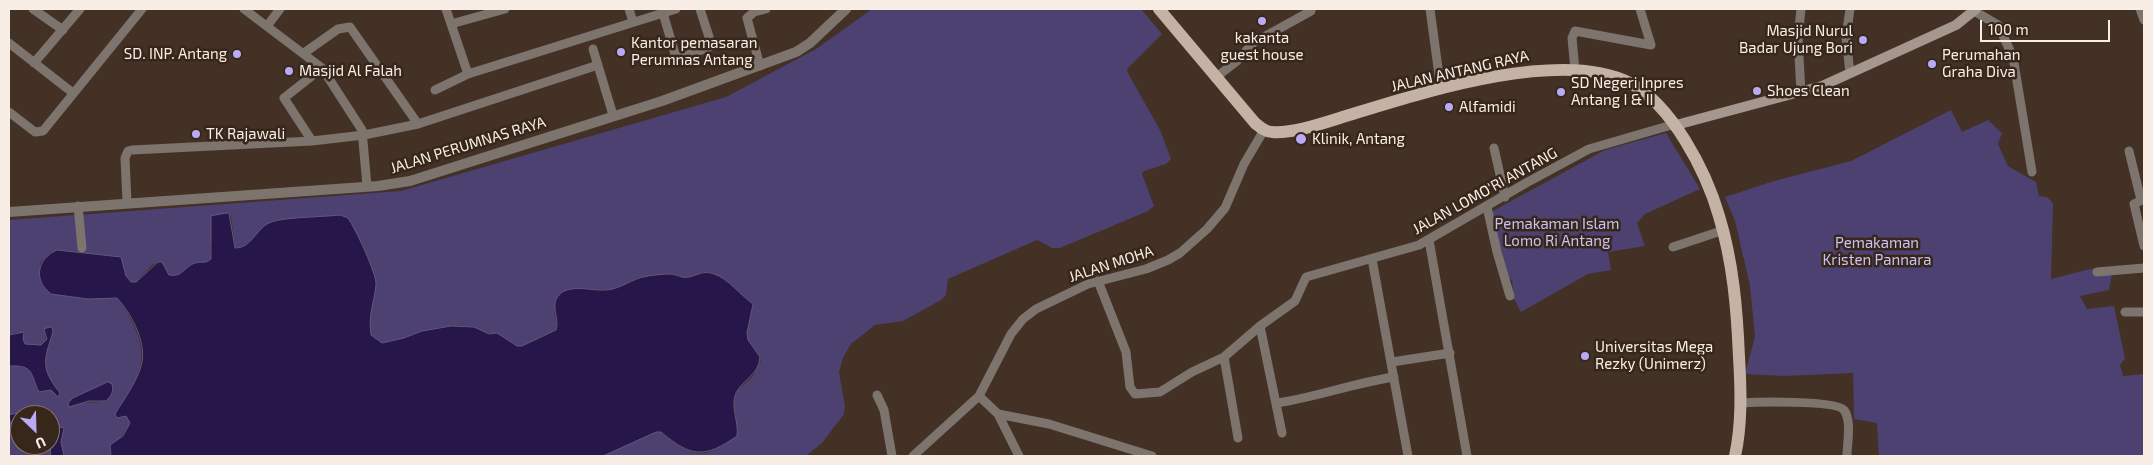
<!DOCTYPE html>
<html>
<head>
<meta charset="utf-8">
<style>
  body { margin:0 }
  #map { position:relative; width:2153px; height:465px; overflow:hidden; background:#423124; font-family:"Exo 2",sans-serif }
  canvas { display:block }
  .frame { position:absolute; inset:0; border:10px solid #f9eee6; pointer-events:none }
  .north { position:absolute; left:10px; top:405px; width:50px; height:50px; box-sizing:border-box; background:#37271b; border:1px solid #85776c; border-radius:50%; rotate:156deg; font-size:14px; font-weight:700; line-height:20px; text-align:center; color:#f9eee6 }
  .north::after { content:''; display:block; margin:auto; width:18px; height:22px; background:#baaaf6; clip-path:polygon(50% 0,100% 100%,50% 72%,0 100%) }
  .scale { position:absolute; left:1980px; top:20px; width:130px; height:22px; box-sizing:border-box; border:2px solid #f9eee6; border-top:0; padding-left:6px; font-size:15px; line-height:18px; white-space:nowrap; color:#f9eee6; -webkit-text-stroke:4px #37271b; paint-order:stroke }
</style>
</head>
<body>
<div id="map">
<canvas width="2153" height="465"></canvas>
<div class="frame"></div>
<div class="north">U</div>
<div class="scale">100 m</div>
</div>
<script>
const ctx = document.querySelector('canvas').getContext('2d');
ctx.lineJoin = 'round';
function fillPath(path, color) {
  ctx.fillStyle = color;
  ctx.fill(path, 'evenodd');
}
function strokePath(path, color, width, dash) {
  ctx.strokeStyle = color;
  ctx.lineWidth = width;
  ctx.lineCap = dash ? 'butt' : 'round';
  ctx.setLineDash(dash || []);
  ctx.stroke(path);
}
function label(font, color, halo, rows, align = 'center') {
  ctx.font = font + ' "Exo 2",sans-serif';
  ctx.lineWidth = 5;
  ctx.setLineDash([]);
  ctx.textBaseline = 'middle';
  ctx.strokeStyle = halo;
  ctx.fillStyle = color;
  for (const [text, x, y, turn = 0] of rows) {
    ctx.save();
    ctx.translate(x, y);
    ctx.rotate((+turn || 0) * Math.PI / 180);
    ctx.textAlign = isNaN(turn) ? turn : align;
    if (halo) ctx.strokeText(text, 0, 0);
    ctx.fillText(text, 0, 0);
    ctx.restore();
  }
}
fillPath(new Path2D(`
  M872 9H1141L1162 34 1127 69 1128 73 1160 130 1171 159 1166 164 1144 171 1142 174 1154 206 1148 211 1060 248H1052L1037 240 948 279 946 295 941 300 903 321 875 325 851 344 843 358 839 372 845 407 844 414 822 443 806 456H603L656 432H661C673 443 696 461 714 450 722 445 730 435 737 429L734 401 737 391 753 376 761 360 748 340 747 333 753 304 739 294 726 281 713 273 703 272 688 278 671 274 637 278 615 289 596 290 554 311 557 325 556 330 522 346H517L497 333C487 334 484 331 475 328 468 325 458 326 451 326 427 327 406 343 382 343L371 335 369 310 376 284 363 245 268 224C257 232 250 248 235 248L231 215 210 245 211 259 209 262H197L175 276 169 275 162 262 153 264 136 282H131L126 276 121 257 57 250 50 253 40 263 51 294 88 299 117 298C125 307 130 317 135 328 151 364 134 384 115 415L117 418 126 416 130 423 110 454 111 456H64L61 442 64 428 50 425V415H22L21 413 9 415V366H23L31 370 37 389 42 391 47 389 60 393C39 368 44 360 53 332L44 329 46 343 38 346 25 344 17 332 9 335V220L401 191 726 97 816 49ZM108 382 101 402 83 403 73 398Z
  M1951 110 1962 132 1988 120 2002 133 1998 144 2008 166 2036 182 2039 196 2047 197 2053 203 2051 279 2090 269H2113L2109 290 2080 296 2087 309 2114 306 2125 359 2120 365 2123 376 2144 374V456H1879L1877 423 1854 419 1853 373 1784 376 1745 374 1755 337 1750 286 1735 221 1725 197 1774 181 1851 161Z
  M1666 133 1700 189 1645 214 1637 223 1645 246 1608 252 1611 270 1588 274 1521 312 1514 299 1512 280 1503 276 1489 213 1605 150Z
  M9 418 14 442 18 449 29 445H50L51 456H9Z`), '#4c4171');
const water = new Path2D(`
  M229 213 235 248C252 248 255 230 269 223 281 217 324 217 340 215L348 218C355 228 377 274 376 285 374 304 368 314 371 335L382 343 404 338 422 331 451 326 474 327 489 334 497 333 517 346H522L556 330C560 317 549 305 560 294 571 284 592 291 605 290 620 290 632 278 648 276 655 275 663 274 670 274 677 274 682 279 689 277 698 275 704 270 714 274 729 279 740 295 753 304L747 333 748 340 760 357C759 375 743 379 736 393 730 406 739 422 737 436 704 459 691 457 661 432H656L603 456H111L110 445 123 436 130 423 126 416 117 418 115 414C123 401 140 377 142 362 146 341 131 313 117 298L88 299 51 294C33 280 37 259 57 250L121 257 126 276 131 282H136L158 262H162L169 275C182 278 185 266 195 263 202 261 206 264 211 259V216Z
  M52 327 53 332C44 360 40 368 60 393L58 397 51 390 39 392C30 374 35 365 9 366V335L24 332 23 339 25 344 41 345 47 339 44 329Z
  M108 382 112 384C114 392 111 396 106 401H89L69 407 68 403 73 398Z
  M21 413 18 423 20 445H29L19 449 14 442 9 415Z
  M50 425 64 428 61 442 64 456H51Z`);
fillPath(water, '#261649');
strokePath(water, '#655778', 1);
strokePath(new Path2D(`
  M33 9 63 30
  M244 9 322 68 362 130 367 186
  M446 9 468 74 676 9
  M629 9 633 22
  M1430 9 1441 90
  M2140 9 2144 20
  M1974 11 1998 25 2013 57 2032 172
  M663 13 675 54 680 58 712 46 700 9
  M451 24 505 9
  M267 26 280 9
  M9 43 73 93
  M593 49 613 115
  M304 53 338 29 350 27 418 124
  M34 63 80 9
  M760 66 747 18 754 12 766 9
  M1575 70 1572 38 1575 31 1651 45 1640 9
  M1850 73 1846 37 1850 9
  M1215 78 1237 61 1253 43 1311 11
  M435 90 468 74
  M1801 93 1798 38 1801 9
  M9 112 35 132 43 131 142 9
  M312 141 284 98 322 68
  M1494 148 1505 197
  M2129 151 2141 200
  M2144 199 2134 204 2144 246
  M127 202 125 158 128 151 132 150 312 141 364 135 418 124 598 65
  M78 206 82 248
  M1487 207 1497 252 1510 296
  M1429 240 1467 456
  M1673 247 1724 230
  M1372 259 1408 456
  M2097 272 2144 268
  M1098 281 1126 352 1130 387 1135 394 1160 392 1192 372 1224 357
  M2125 312H2144
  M1260 326 1282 433
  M1392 362 1450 353
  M877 395 884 410 892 456
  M979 396 998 414 1049 424 1152 456
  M1277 403C1317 397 1354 383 1394 377
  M1740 403C1756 402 1836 400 1844 410 1852 421 1847 443 1847 456
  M998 414 1019 456
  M1238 438 1224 357 1260 326 1295 301 1306 277 1419 245 1526 183 1589 149 1675 124
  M913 456 979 396 1011 334 1023 319 1036 309 1088 284 1146 269 1168 260 1180 253 1207 229 1225 208 1244 164 1264 130`), '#7d746e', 9);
strokePath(new Path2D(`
  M9 212 378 186 410 181 662 101 796 52 810 43 846 9`), '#7d746e', 10);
strokePath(new Path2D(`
  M1676 125 1822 86 1956 25 1976 9`), '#a5978d', 10);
strokePath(new Path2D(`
  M1159 9 1255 123C1260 127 1265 132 1272 132 1293 134 1326 122 1346 116 1418 94 1560 47 1630 83 1672 105 1706 171 1719 216 1733 262 1737 309 1739 357 1741 390 1742 424 1735 456`), '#c4b2a5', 12);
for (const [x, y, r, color] of [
  [1262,21,5,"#baaaf6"],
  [1863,40,5,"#baaaf6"],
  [621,52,5,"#baaaf6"],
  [237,54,5,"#baaaf6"],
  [1932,64,5,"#baaaf6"],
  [289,71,5,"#baaaf6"],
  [1757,91,5,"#baaaf6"],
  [1561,92,5,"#baaaf6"],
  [1449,107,5,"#baaaf6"],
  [196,134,5,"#baaaf6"],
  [1301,139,6,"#baaaf6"],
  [1585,356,5,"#baaaf6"]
]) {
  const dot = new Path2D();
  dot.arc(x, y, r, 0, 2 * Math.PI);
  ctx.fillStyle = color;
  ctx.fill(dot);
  strokePath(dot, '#37271b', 2);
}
label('15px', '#f9eee6', '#37271b', [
  ["Masjid Nurul",1853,31,"right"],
  ["Badar Ujung Bori",1853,48,"right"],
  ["kakanta",1262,38,"center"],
  ["guest house",1262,55,"center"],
  ["Kantor pemasaran",631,43],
  ["Perumnas Antang",631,60],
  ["SD. INP. Antang",227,54,"right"],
  ["Perumahan",1942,55],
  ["Graha Diva",1942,72],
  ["Masjid Al Falah",299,71],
  ["SD Negeri Inpres",1571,83],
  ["Antang I & II",1571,100],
  ["Shoes Clean",1767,91],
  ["Alfamidi",1459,107],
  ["TK Rajawali",206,134],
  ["Klinik, Antang",1312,139],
  ["Universitas Mega",1595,347],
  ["Rezky (Unimerz)",1595,364]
], 'left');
label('15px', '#f9eee6', '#37271b', [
  ["JALAN ANTANG RAYA",1460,71,-13],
  ["JALAN PERUMNAS RAYA",468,145,-17],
  ["JALAN LOMO'RI ANTANG",1485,191,-29],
  ["JALAN MOHA",1111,264,-18]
]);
label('15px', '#cac1f4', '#37271b', [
  ["Pemakaman Islam",1557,224],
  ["Lomo Ri Antang",1557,241],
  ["Pemakaman",1877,243],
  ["Kristen Pannara",1877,260]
]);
</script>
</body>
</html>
